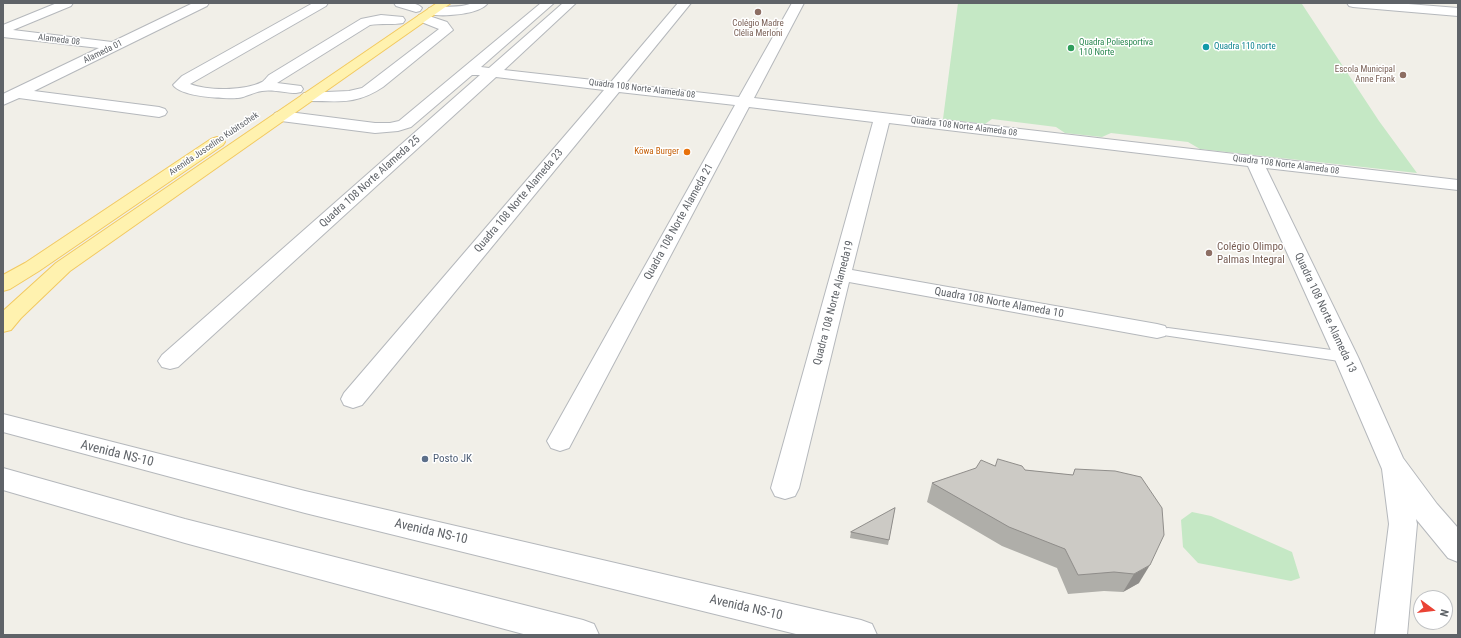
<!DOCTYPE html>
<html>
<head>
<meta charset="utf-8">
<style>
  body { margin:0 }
  #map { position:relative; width:1461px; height:638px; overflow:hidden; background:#f1efe8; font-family:"Roboto Condensed",sans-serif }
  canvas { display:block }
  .frame { position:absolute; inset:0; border:4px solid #5f6368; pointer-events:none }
  .north { position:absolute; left:1413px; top:590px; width:40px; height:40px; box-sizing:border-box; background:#fff; border:1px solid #bfc1c3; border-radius:50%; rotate:105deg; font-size:11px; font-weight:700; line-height:16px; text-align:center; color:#5f6368 }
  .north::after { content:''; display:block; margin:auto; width:14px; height:18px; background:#ea4335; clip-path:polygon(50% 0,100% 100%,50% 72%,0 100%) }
</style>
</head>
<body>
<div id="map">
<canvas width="1461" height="638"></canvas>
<div class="frame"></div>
<div class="north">N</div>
</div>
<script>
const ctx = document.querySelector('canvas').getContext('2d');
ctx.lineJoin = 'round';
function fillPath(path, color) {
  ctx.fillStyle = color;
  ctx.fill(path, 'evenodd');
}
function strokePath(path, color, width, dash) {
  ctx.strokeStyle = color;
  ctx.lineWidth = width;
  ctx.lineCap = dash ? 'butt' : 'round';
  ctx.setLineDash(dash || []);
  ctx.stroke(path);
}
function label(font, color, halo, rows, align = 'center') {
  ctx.font = font + ' "Roboto Condensed",sans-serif';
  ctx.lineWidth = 3;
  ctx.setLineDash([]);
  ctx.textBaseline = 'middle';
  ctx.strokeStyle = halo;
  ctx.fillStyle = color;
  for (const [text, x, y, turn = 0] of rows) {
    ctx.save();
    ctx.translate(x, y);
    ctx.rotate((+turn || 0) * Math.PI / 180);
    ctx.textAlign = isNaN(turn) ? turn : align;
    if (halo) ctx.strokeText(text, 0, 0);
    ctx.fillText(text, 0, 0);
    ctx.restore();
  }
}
fillPath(new Path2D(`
  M958 3H1287L1302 4 1379 121 1417 173 1200 149 1188 142 1111 133 1102 137 1065 133 1056 127 992 119 985 124 943 119Z
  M1192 512 1211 516 1292 552 1300 578 1291 581 1198 563 1183 547 1181 520Z`), '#c5e8c5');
const service = new Path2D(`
  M1168 328 1346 352 1351 354 1353 357 1351 360 1346 362 1163 335 1161 332 1163 329Z`);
const minor = new Path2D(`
  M57 3H73L71 6 13 30 112 42 193 3H209L207 6 34 91 159 107 165 109 167 112 165 115 159 117 19 98 3 105V94L99 48 3 37V25Z
  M313 3H328L326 6 190 84C208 91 245 91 262 82 264 81 267 77 269 75L361 19 381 15 403 17 405 20 403 23C393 25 381 23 370 25L277 83 301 86 303 89 301 92 296 93C286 93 272 89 262 91 254 92 246 97 238 98 224 99 181 97 173 85L182 76Z
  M394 3C403 3 416 1 422 8L420 11 416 12 396 6Z
  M473 3H488C479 15 442 17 429 14L427 11 429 8C443 5 458 9 473 3Z
  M541 3H554L481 67 489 68 563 3H576L504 70 611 82 678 3H691L625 84 739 97 792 3H804L754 98 1458 180V190L1266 168 1358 357 1403 458 1437 504 1458 528V562L1448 558 1416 519 1417 524 1407 635H1375L1389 524 1382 469 1334 357 1248 166 889 123 852 270 1157 324 1165 326 1168 331 1165 336 1157 338 849 282 799 488 795 496 785 499 775 496 771 488 873 122 749 107 569 448 560 451 551 448 547 441 735 105 619 92 362 405 353 408 344 405 341 399 344 393 604 90 496 77 178 367 170 369 162 367 158 361 162 355 480 75H472L411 127 398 131 375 133 281 121 275 119 273 116 275 113 281 111 375 123H390L399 121Z
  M1347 3H1396L1458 8V16L1353 7 1349 6Z
  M423 14 447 22 453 30 383 87C356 105 340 101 309 101L304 99 301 96 304 93 349 91 362 88 439 29 419 21 417 18 419 15Z`);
const tertiary = new Path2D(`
  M3 414 305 491 861 620 872 624 877 635H800L305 513 3 432Z
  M3 468 185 519 583 620 594 624 599 635H527L185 543 3 490Z`);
const primary = new Path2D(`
  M437 3H451L70 271 21 318 11 330 3 332V311L56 263Z
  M217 137 223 139 225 142 223 145 39 271 10 289 3 291V275L25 263 211 139Z`);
strokePath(service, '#b5b8bc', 2);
strokePath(minor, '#b5b8bc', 2);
strokePath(tertiary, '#b5b8bc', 2);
strokePath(primary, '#f2c960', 2);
fillPath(service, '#fff');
fillPath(minor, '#fff');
fillPath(tertiary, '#fff');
fillPath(primary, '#fff2af');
fillPath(new Path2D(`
  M995 466 1025 470 1073 475 1075 469 1139 583 1123 592 1104 591 1068 594 1057 568 1002 546 927 502 932 483Z
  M895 508 888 545 850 538 851 532Z`), '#afaea9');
fillPath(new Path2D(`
  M1150 565 1139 583 1123 592 1134 574Z`), '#8f8d8a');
const building = new Path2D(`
  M998 459 1022 466 1025 470 1073 475 1075 469 1115 471 1141 477 1162 508 1164 535 1150 565 1134 574 1114 572 1078 575 1065 549 1009 527 932 483 976 468 981 460 995 466Z
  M895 508 889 540 851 532Z`);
fillPath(building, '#cccac5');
strokePath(building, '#8f8d8a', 1);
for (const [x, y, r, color] of [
  [758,12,4,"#8d6e63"],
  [1206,47,4,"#0f9aa8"],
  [1071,48,4,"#2e9e5b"],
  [1403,75,4,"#8d6e63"],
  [687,152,4,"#e8710a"],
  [1209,253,4,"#8d6e63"],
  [425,459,4,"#5c6f8a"]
]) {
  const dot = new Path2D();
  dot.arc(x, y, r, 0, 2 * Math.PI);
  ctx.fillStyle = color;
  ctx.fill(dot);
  strokePath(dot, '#fff', 1.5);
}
label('9px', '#785e54', '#fff', [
  ["Colégio Madre",758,24],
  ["Clélia Merloni",758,34],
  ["Escola Municipal",1395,70,"right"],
  ["Anne Frank",1395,80,"right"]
]);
label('9px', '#5f6368', '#fff', [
  ["Alameda 08",59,40,7],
  ["Alameda 01",103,52,-26],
  ["Quadra 108 Norte Alameda 08",642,89,7],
  ["Quadra 108 Norte Alameda 08",964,127,7],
  ["Avenida Juscelino Kubitschek",214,144,-34],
  ["Quadra 108 Norte Alameda 08",1286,165,7]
]);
label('9px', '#27864d', '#fff', [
  ["Quadra Poliesportiva",1079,43],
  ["110 Norte",1079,53]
], 'left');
label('9px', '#0d838f', '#fff', [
  ["Quadra 110 norte",1214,47]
], 'left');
label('9px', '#c56008', '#fff', [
  ["Köwa Burger",679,152]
], 'right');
label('11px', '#5f6368', '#fff', [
  ["Quadra 108 Norte Alameda 25",370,182,-42],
  ["Quadra 108 Norte Alameda 23",519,201,-50],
  ["Quadra 108 Norte Alameda 21",679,222,-61],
  ["Quadra 108 Norte Alameda19",834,303,-75],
  ["Quadra 108 Norte Alameda 10",999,303,10],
  ["Quadra 108 Norte Alameda 13",1325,313,65]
]);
label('11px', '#785e54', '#fff', [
  ["Colégio Olimpo",1217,247],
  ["Palmas Integral",1217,260]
], 'left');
label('11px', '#4e5e75', '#fff', [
  ["Posto JK",433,459]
], 'left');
label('13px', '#5f6368', '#fff', [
  ["Avenida NS-10",117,454,14],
  ["Avenida NS-10",431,532,13],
  ["Avenida NS-10",746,608,13]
]);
</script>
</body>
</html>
